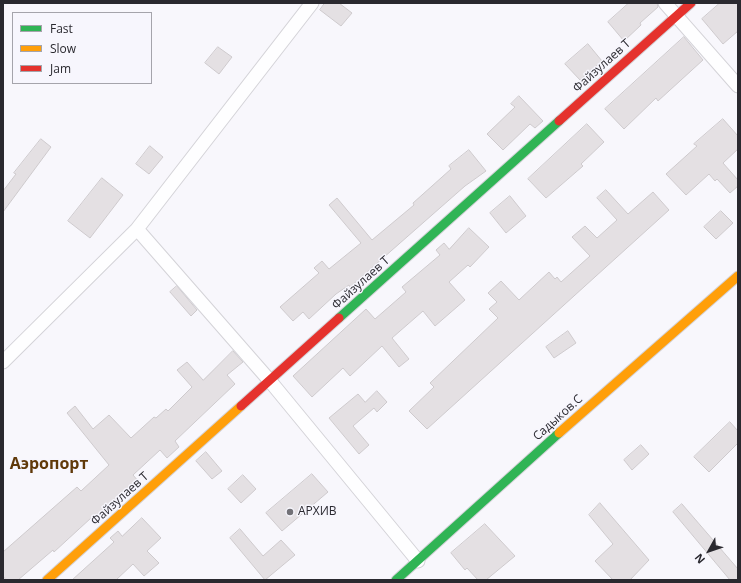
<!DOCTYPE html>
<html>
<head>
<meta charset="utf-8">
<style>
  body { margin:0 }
  #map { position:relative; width:741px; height:583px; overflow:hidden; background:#f8f7fc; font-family:"Open Sans",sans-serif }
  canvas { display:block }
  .frame { position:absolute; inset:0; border:4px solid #2a292f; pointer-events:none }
  .legend { position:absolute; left:12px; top:12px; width:140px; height:72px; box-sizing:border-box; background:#f7f6fd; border:1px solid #a5a4ab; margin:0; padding:5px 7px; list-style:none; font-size:12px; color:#2a292f }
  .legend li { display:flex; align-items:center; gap:8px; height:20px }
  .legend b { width:20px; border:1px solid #a5a4ab }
  .north { position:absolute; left:689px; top:531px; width:40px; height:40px; -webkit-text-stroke:3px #f7f6fd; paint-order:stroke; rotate:230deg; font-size:11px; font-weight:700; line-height:16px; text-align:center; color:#2a292f }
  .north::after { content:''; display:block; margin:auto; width:14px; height:18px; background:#2a292f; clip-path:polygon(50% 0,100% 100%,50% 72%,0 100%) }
</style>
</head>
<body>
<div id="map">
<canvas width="741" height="583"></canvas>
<div class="frame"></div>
<ul class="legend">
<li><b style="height:5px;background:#30b455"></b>Fast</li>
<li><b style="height:5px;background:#ff9f0a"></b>Slow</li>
<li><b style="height:5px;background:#e5322d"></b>Jam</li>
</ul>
<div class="north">N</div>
</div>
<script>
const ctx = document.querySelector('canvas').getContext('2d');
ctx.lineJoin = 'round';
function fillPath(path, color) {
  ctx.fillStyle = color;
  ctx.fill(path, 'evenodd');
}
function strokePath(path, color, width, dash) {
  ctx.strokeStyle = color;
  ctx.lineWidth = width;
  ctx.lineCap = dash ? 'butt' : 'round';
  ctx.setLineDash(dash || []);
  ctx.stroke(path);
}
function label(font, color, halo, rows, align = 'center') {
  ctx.font = font + ' "Open Sans",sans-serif';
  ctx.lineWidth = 3;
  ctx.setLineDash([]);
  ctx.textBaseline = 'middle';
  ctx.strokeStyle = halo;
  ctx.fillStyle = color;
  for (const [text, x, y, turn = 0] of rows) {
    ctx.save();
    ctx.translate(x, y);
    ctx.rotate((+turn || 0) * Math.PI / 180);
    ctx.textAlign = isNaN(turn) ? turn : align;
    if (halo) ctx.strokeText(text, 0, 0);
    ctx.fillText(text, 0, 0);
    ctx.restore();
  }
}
const building = new Path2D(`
  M325 3H339L352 13 341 26 320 10Z
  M629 3H657L658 7 640 23 641 25 624 41 608 22Z
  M720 3H738V31L723 44 702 19Z
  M684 37 703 60 658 101 656 98 624 129 605 109Z
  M588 44 602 61 580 80 565 64Z
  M218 47 232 57 219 74 205 63Z
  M519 96 543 121 535 128 530 124 503 150 487 134 515 107 511 104Z
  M723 119 738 136V149L723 163 738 180V186L730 193 717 179 715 181 709 174 686 195 666 174 697 146 694 144Z
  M587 124 604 142 581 164 583 166 546 198 528 179Z
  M41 139 51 147 3 212V191L16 174 14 173Z
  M150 146 163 157 149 174 136 164Z
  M469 150 486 171 465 186 350 287 349 285 336 294 309 319 303 312 293 321 280 307 319 273 314 268 322 261 329 269 361 243 329 205 337 198 372 240 414 205 413 203 451 169 449 166Z
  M102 178 123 195 90 238 68 221Z
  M606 190 628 214 653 192 669 210 427 429 409 411 434 387 430 383 498 318 489 309 497 302 488 293 501 281 519 300 549 272 555 279 557 277 561 282 590 256 572 237 585 226 597 238 617 220 597 198Z
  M510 196 526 216 506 233 490 213Z
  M721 211 733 223 716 239 704 227Z
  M469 228 489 247 470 267 468 265 449 282 465 300 435 326 423 311 392 338 409 359 399 367 382 346 350 376 343 368 312 397 293 376 366 309 375 319 406 292 402 287 440 255 436 250 444 243 449 249Z
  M177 286 197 310 191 316 170 292Z
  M568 331 576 343 554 358 546 347Z
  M233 351 243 362 227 375 235 384 175 441 179 447 167 458 160 450 133 475 139 482 108 511 94 521 91 518 54 552 53 550 18 580H6L3 576V552L77 487 81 491 109 465 67 413 75 406 93 429 109 415 131 438 154 417 156 418 166 409 168 411 192 387 177 370 187 362 203 380Z
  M377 391 387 402 377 412 374 408 353 426 369 445 359 454 329 418 358 394 365 402Z
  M730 422 738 431V443L709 472 694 457Z
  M641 445 649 454 632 470 624 460Z
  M206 452 222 471 212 479 196 461Z
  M312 474 328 492 282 531 266 513Z
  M243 475 256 489 241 503 228 489Z
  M600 503 649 560 630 580H613L595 561 613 544 589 515Z
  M682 504 738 569V580H730L673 512Z
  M142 518 161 538 147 551 159 563 144 576 133 564 116 580H72L114 542 110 538 118 531 122 536Z
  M485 524 515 556 486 580H478L467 568 465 570 451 553Z
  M240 529 263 556 281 540 295 555 265 580 230 538Z`);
fillPath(building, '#e4e0e3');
strokePath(building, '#cecacd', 1);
const street = new Path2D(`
  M312 3 137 229 270 381 418 561
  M665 3 738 86
  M3 362 137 229`);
const fast = new Path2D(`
  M339 318 559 121
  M396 580 559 433`);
const slow = new Path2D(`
  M559 433 738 276
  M47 580 241 406`);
const jam = new Path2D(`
  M559 121 691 3
  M241 406 339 318`);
strokePath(street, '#d4d3d8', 15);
strokePath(fast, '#d4d3d8', 11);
strokePath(slow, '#d4d3d8', 11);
strokePath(jam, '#d4d3d8', 11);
strokePath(street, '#fefeff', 13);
strokePath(fast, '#30b455', 9);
strokePath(slow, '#ff9f0a', 9);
strokePath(jam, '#e5322d', 9);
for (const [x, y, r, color] of [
  [290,512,4,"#727177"]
]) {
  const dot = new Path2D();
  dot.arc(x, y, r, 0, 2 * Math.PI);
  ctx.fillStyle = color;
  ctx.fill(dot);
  strokePath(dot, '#f7f6fd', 1.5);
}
label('12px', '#2a292f', '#f7f6fd', [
  ["Файзулаев Т",602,66,-42],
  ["Файзулаев Т",361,283,-42],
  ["Садыков.С",558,418,-42],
  ["Файзулаев Т",120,499,-42]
]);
label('12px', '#2a292f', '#f7f6fd', [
  ["АРХИВ",298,512]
], 'left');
label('bold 16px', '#603909', '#f7f6fd', [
  ["Аэропорт",49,464]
]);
</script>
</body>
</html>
